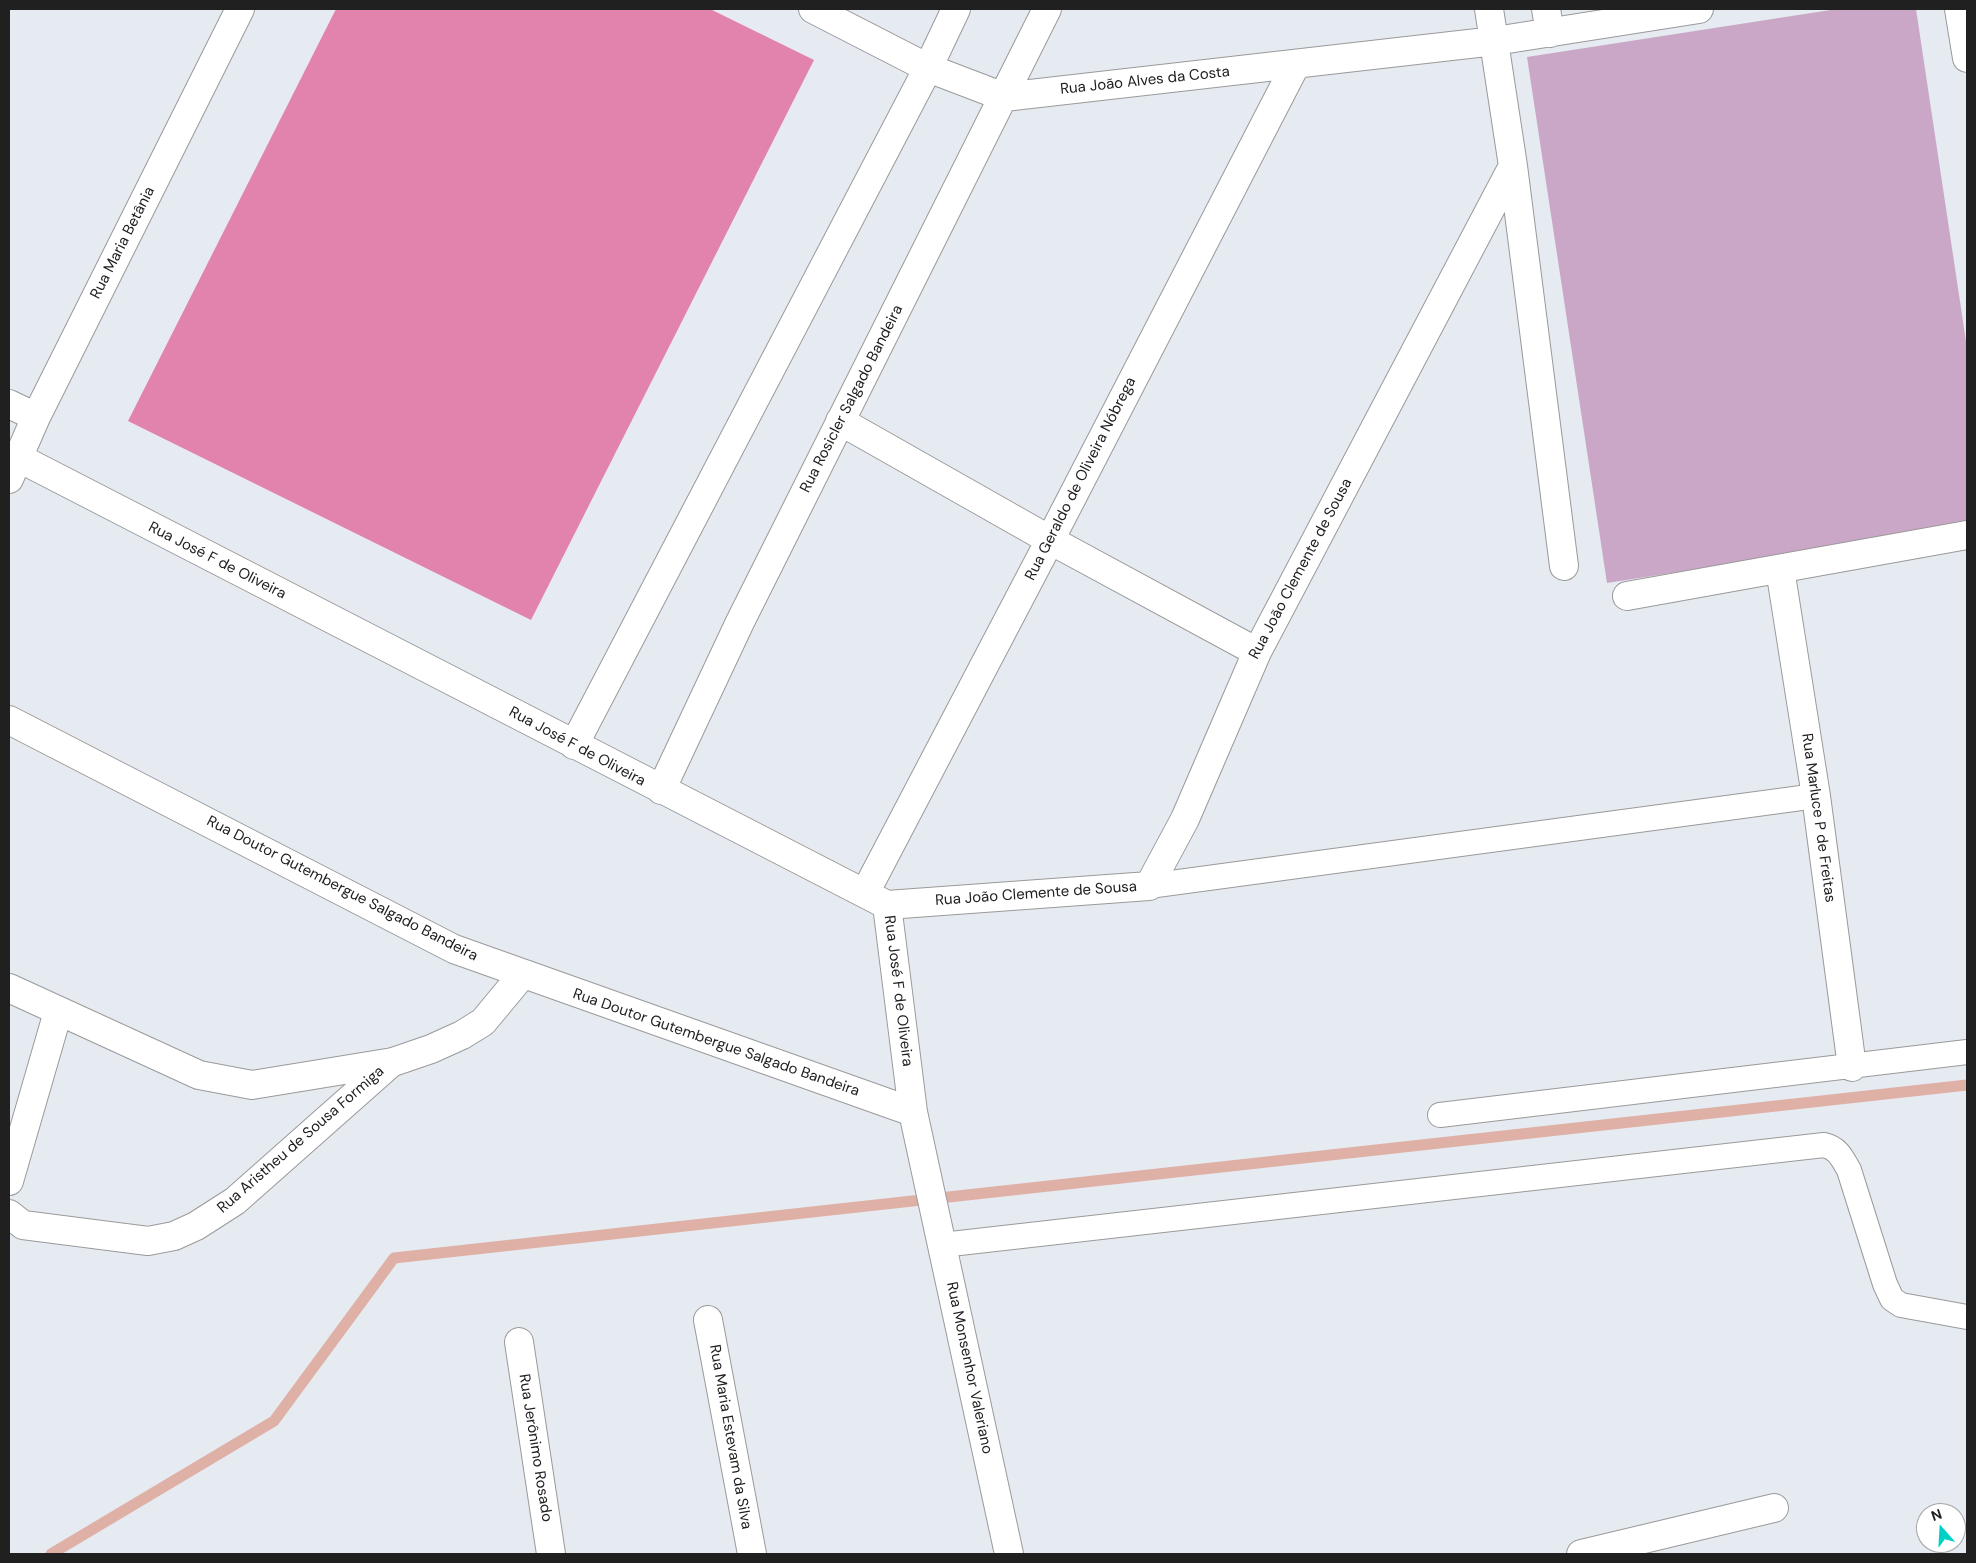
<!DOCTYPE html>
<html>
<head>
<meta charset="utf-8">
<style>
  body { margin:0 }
  #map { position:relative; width:1976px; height:1563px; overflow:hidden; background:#e6eaf1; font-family:"DM Sans",sans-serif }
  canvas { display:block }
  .frame { position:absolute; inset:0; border:10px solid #202020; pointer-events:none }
  .north { position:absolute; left:1916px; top:1503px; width:50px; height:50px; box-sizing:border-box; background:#fff; border:1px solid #a6a6a6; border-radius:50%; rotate:341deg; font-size:14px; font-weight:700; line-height:20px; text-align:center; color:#202020 }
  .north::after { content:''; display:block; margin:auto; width:18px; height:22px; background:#00d0c6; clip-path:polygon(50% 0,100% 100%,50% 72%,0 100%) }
</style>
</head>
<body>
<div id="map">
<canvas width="1976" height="1563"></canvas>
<div class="frame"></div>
<div class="north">N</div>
</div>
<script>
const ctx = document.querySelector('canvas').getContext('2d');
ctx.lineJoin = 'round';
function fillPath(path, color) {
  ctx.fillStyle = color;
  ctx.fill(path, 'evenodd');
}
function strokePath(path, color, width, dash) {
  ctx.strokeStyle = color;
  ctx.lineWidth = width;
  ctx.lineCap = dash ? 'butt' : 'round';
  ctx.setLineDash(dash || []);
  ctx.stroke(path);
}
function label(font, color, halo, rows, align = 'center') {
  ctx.font = font + ' "DM Sans",sans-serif';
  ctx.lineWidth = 5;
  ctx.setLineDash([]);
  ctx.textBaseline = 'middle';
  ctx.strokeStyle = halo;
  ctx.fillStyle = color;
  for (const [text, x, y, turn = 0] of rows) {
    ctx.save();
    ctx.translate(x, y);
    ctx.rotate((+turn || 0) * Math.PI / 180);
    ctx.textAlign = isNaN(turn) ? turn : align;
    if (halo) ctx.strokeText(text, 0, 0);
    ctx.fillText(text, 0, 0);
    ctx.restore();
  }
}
fillPath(new Path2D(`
  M1837 9H1916L1967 348V527L1607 583 1527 57Z`), '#caa7c6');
fillPath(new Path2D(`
  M336 9H710L814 60 531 620 128 421Z`), '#e183ac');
strokePath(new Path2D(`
  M51 1554 274 1421 394 1258 1967 1085`), '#dfb0a6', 11);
const service = new Path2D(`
  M1149 886 1816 796
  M1440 1115 1967 1052
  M942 1245 1824 1145C1838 1148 1842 1158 1849 1170L1885 1284 1892 1299 1901 1305 1967 1317`);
const minor = new Path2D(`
  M813 9 928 68 1004 97 1495 41 1699 9
  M1546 9 1550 33
  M1959 9 1967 58
  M1513 166 1564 566
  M9 404 36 417
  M840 421 1050 540 1257 652
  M19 458 887 905 913 1112 1009 1554
  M9 479 36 417 240 9
  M1780 569 1816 796 1852 1067
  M1627 596 1967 535
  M9 720 454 949 913 1112
  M574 745 928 68 956 9
  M661 790 740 622 1047 9
  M865 893 1050 540 1296 64
  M887 905 1149 886 1185 819 1257 652 1513 166 1489 9
  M9 988 199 1075 252 1085 393 1062 431 1049 462 1035 483 1022 522 975
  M9 1181 58 1012
  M9 1214 23 1225 148 1241 174 1236 196 1226 235 1201 392 1062
  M708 1320 752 1554
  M519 1342 551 1554
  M1581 1554 1774 1508`);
strokePath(service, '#9a9a9a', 26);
strokePath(minor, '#9a9a9a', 30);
strokePath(service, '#fff', 24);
strokePath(minor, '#fff', 28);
label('15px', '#202020', '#fff', [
  ["Rua João Alves da Costa",1145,81,-6],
  ["Rua Maria Betânia",123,243,-63],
  ["Rua Rosicler Salgado Bandeira",852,399,-63],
  ["Rua Geraldo de Oliveira Nóbrega",1081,479,-63],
  ["Rua José F de Oliveira",217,561,27],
  ["Rua João Clemente de Sousa",1301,569,-62],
  ["Rua José F de Oliveira",577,747,28],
  ["Rua Marluce P de Freitas",1818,818,82],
  ["Rua Doutor Gutembergue Salgado Bandeira",342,889,27],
  ["Rua João Clemente de Sousa",1036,894,-4],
  ["Rua José F de Oliveira",898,991,83],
  ["Rua Doutor Gutembergue Salgado Bandeira",716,1043,19],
  ["Rua Aristheu de Sousa Formiga",301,1140,-41],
  ["Rua Monsenhor Valeriano",969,1368,78],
  ["Rua Maria Estevam da Silva",730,1437,80],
  ["Rua Jerônimo Rosado",535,1448,81]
]);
</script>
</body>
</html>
